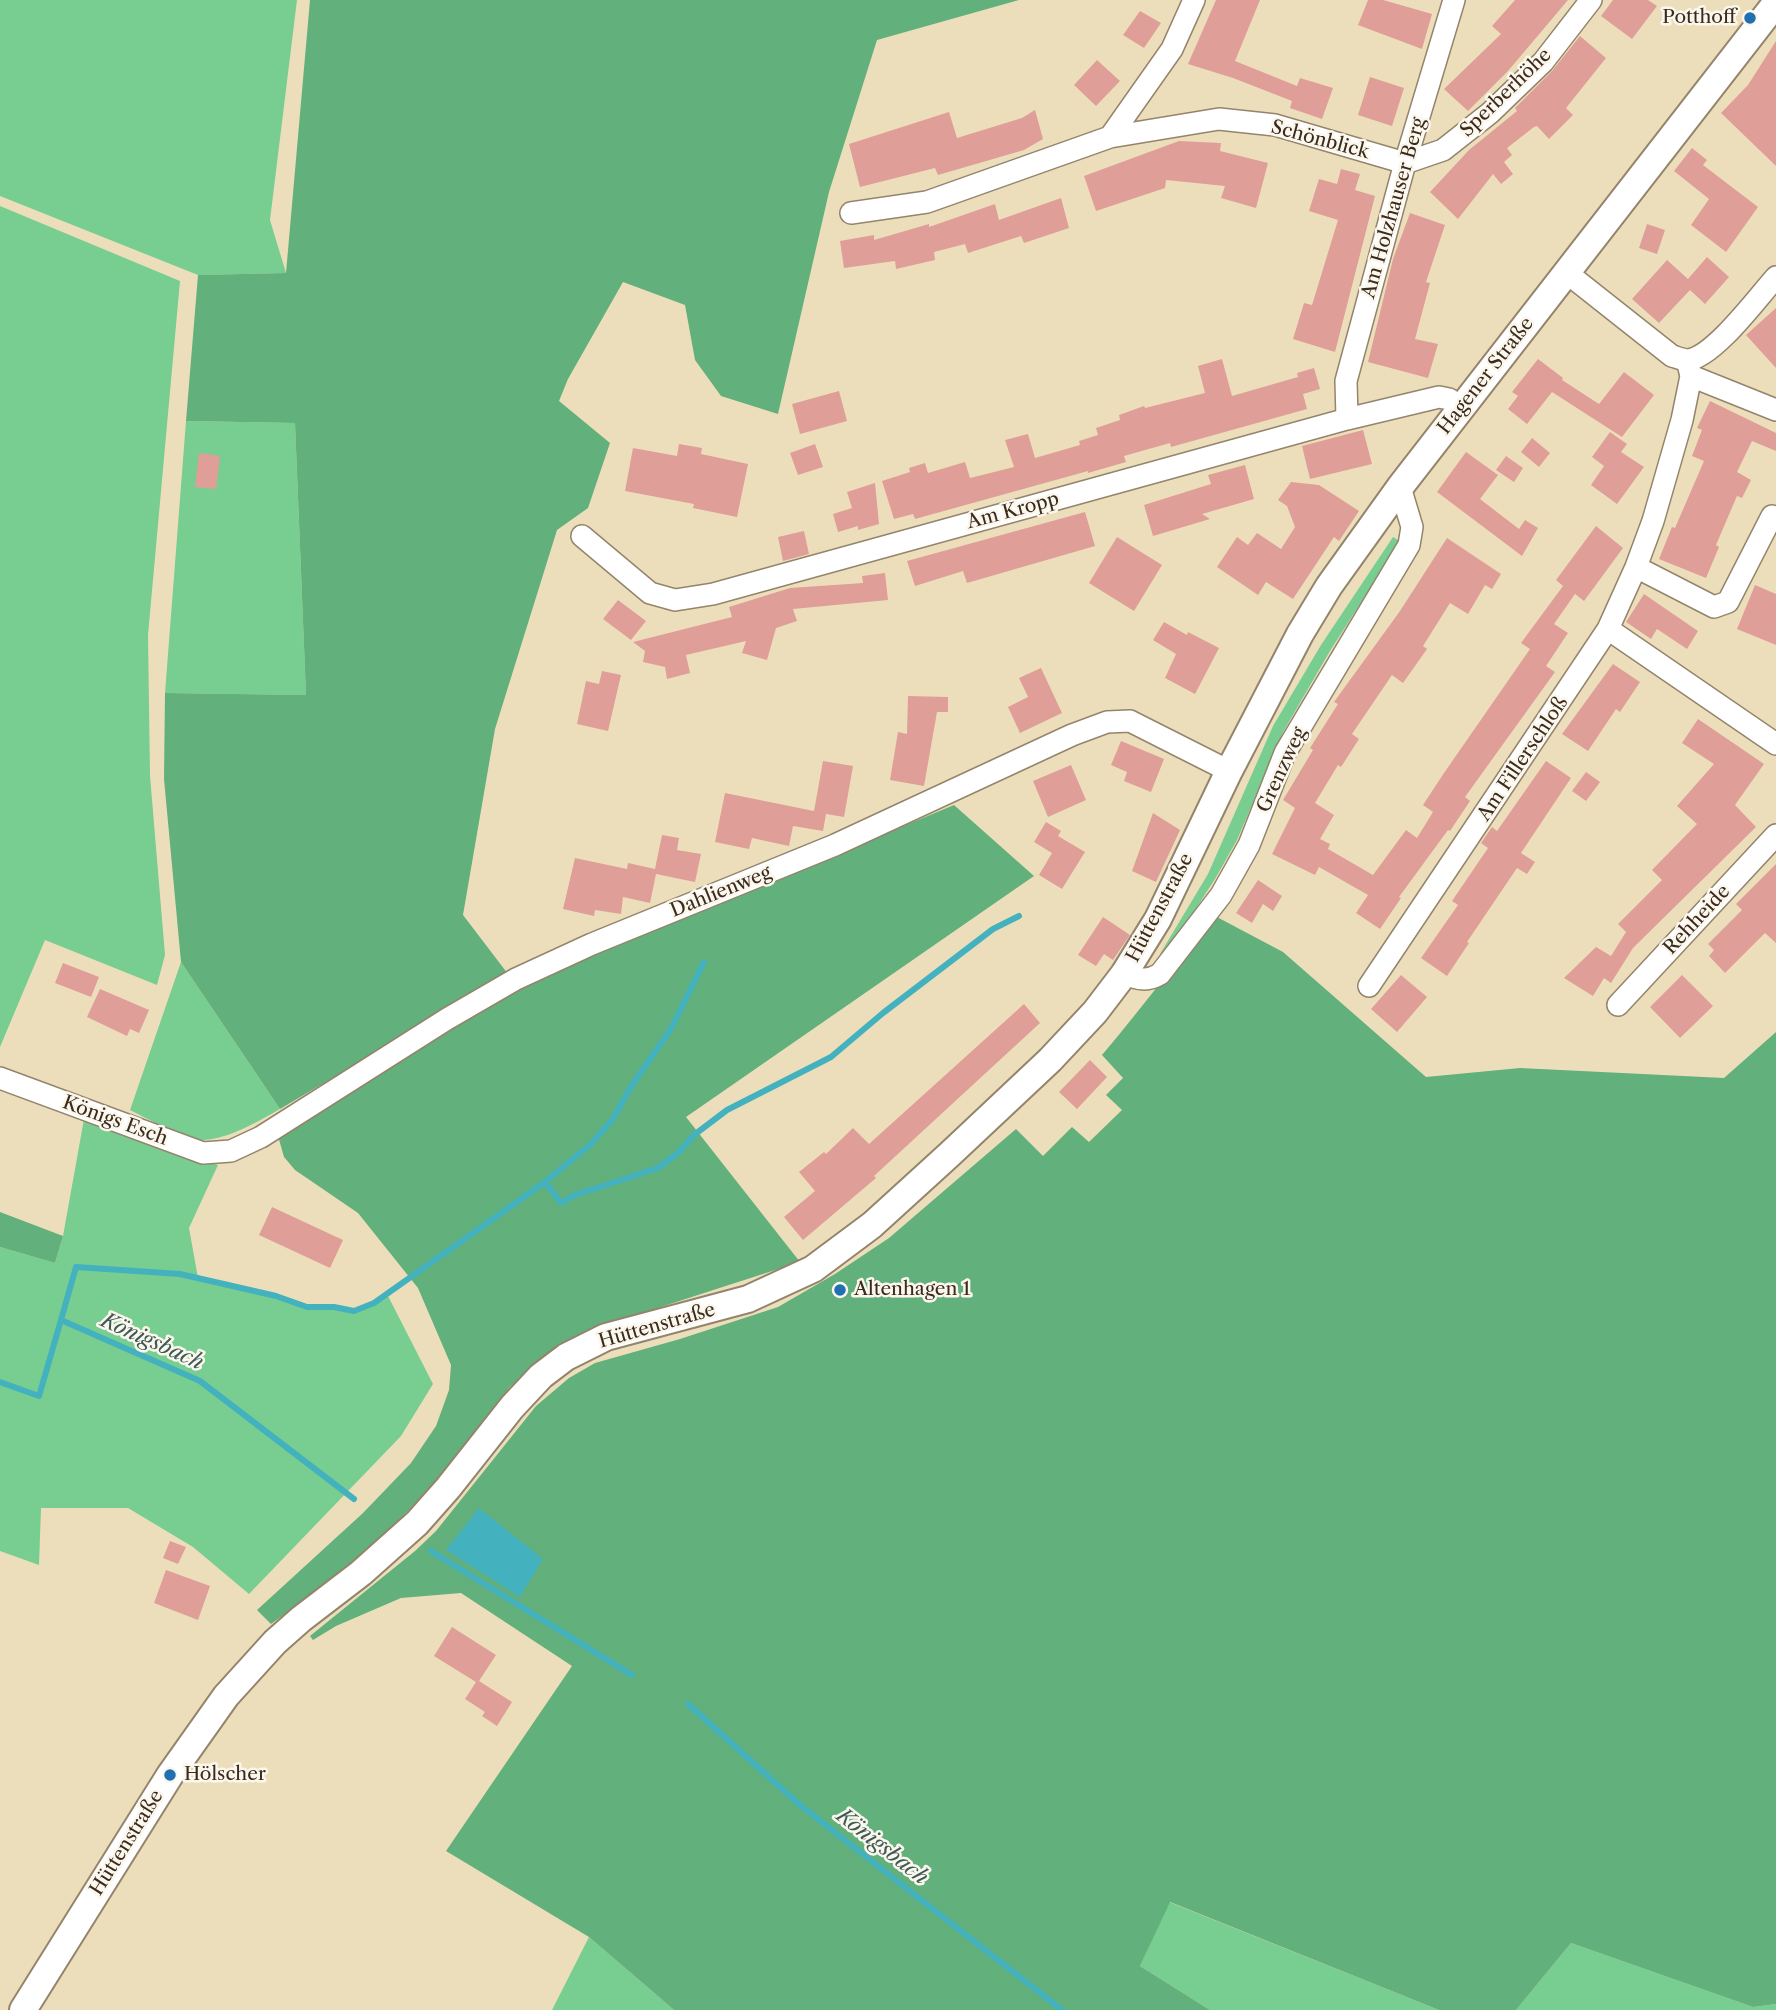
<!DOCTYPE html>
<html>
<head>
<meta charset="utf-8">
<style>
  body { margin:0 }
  canvas { display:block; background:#eddebb }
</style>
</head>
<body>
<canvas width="1776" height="2010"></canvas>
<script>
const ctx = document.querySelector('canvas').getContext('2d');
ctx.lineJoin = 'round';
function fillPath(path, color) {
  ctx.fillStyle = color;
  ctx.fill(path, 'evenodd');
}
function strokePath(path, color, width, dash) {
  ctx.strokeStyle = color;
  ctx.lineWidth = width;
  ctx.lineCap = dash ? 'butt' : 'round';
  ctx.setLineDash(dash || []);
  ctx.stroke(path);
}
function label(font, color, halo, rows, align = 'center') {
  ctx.font = font + ' "Libre Caslon Text",serif';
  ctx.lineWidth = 5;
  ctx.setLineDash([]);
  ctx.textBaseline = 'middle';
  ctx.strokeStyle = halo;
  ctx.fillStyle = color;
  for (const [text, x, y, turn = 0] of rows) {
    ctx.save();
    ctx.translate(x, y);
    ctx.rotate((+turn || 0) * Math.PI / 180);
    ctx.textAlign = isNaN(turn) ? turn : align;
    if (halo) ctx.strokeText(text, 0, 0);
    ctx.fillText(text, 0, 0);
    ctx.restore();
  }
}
fillPath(new Path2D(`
  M0 0H297L270 220 286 273 198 275 0 196Z
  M0 206 180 281 148 635 150 776 165 955 157 985 45 940 0 1047Z
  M186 421 295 423 306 695 165 693Z
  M1393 537 1400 541 1330 651 1283 732 1237 840 1215 879 1167 953 1160 954 1208 874 1273 726 1321 645Z
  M181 962 280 1109C259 1121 219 1145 194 1139 174 1134 149 1119 130 1110Z
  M84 1119 218 1165 189 1228 198 1278 276 1296 307 1307H334L354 1311 387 1294 433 1384 401 1436 249 1594 193 1547 128 1508H41L39 1565 0 1551V1247L55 1263 63 1236Z
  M1169 1902 1439 2010H1210L1140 1966Z
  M589 1937 674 2010H552Z
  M1571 1943 1753 2007 1776 2004V2010H1516Z`), '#78cd91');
fillPath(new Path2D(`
  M310 0H1019L877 40 829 192 778 414 721 396 695 360 685 305 623 282 568 379 559 401 610 443 588 508 557 530 495 729 463 915 508 974 280 1109 181 962 164 779 165 693 306 695 295 423 186 421 198 275 286 273Z
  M954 805 1034 876 686 1117 800 1262 599 1327 557 1346 510 1387 437 1481 381 1538 304 1600 271 1624 257 1610 363 1513 411 1463 436 1426 449 1390 451 1365 418 1288 358 1213 295 1170 284 1157 278 1136 507 991Z
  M1215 916 1283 952 1426 1077 1520 1068 1724 1078 1776 1032V2004L1753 2007 1571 1943 1516 2010H1439L1170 1902 1140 1966 1210 2010H674L589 1937 446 1851 572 1666 461 1593 401 1598 336 1626 313 1640 310 1636 415 1551 436 1531 536 1406 569 1378 595 1363 680 1339 778 1307 835 1274 889 1238 1016 1129 1043 1156 1072 1127 1089 1142 1122 1110 1106 1095 1123 1078 1102 1055C1141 1009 1176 961 1215 916Z
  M0 1212 63 1236 55 1263 0 1247Z`), '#62b07b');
fillPath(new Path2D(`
  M479 1508 543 1559 520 1597 446 1550Z`), '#44b2be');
strokePath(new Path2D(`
  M545 1182 561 1203 575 1195 658 1168 678 1153 694 1135 727 1110 831 1057 883 1013 993 929 1019 916
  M61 1320 76 1267 180 1274 276 1296 307 1307H334L354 1311 374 1303 545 1182 591 1144 613 1119 630 1088 671 1029 704 962
  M0 1382 39 1396 61 1320 200 1381 354 1499
  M431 1551 632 1675
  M688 1704 800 1805 1062 2010`), '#44b2be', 6);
fillPath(new Path2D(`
  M1216 0H1260L1235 61 1297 86 1300 78 1333 88 1322 119 1290 108 1292 101 1233 78 1188 64Z
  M1368 0H1383L1432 14 1422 49 1358 25Z
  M1515 0H1568L1508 71 1468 111 1444 89 1501 34 1492 26Z
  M1613 0H1648L1657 6 1632 39 1601 16Z
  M1140 11 1161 23 1144 48 1123 35Z
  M1580 36 1606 58 1566 108 1573 115 1549 139 1537 126 1534 127 1507 148 1512 155 1504 162 1513 174 1501 184 1493 174 1458 219 1430 192 1469 150 1517 111 1515 108 1552 71Z
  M1776 41V166L1721 113 1748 85Z
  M1097 60 1120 81 1096 106 1074 85Z
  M1370 77 1404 88 1392 126 1358 115Z
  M1035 110 1043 139 1024 150 938 175 935 168 860 187 849 144 949 112 957 138 1022 118Z
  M1179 141 1221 143 1220 151 1268 163 1256 208 1221 198 1225 186 1166 180 1165 188 1096 211 1084 176Z
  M1692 148 1707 160 1703 165 1758 207 1726 252 1691 225 1709 199 1674 171Z
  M1341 169 1360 174 1355 190 1375 196 1335 352 1293 339 1304 303 1312 305 1338 220 1309 211 1319 179 1337 184Z
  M1061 198 1069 228 1024 243 1021 236 968 253 965 244 934 252 935 260 896 269 895 261 844 268 840 241 874 235V240L929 224V227L995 204 999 220Z
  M1410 213 1445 225 1426 282 1430 283 1415 339 1438 344 1428 378 1368 362 1393 259Z
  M1647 224 1665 230 1657 254 1639 248Z
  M1707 257 1729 277 1705 304 1690 290 1659 323 1632 299 1667 260 1688 279Z
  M1776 308V368L1746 335Z
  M1222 359 1232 396 1298 377 1297 373 1314 368 1320 389 1303 394 1307 409 1171 447 1170 443 1124 456 1126 462 1088 473V471L915 519 913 514 894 519 882 481 910 472 909 468 925 463 928 473 965 462 970 478 1014 467 1005 440 1028 434 1035 458 1080 445 1079 441 1098 435 1096 428 1120 420 1119 415 1144 406 1145 408 1205 393 1198 366Z
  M1538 359 1563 378 1562 380 1599 404 1624 372 1654 395 1622 437 1552 392 1527 424 1508 409 1518 396 1512 392Z
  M839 391 847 421 800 434 792 404Z
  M1710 401 1776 433V451L1752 441 1737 472 1751 480 1742 498 1737 496 1716 545 1719 547 1706 578 1659 559 1672 527 1675 528 1704 461 1692 456 1702 430 1697 428Z
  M1363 430 1372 464 1310 479 1302 446Z
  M1610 432 1627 444 1621 452 1644 467 1617 504 1591 485 1604 466 1592 457Z
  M1532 438 1550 453 1539 467 1521 452Z
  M679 444 702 448 701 454 748 464 737 517 693 508 694 504 625 491 633 448 677 456Z
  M815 444 823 467 798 475 790 453Z
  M1466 452 1498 475 1480 499 1519 529 1525 520 1538 528 1522 556 1437 492Z
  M199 453 220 456 216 489 195 487Z
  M1506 456 1523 468 1514 482 1496 470Z
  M1245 465 1254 499 1202 514 1210 519 1153 536 1144 505 1211 484 1208 475Z
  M1291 482 1319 485 1359 511 1339 541 1334 537 1293 599 1266 582 1258 595 1217 567 1237 537 1248 545 1257 533 1281 549 1295 527 1287 506 1278 500Z
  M875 483 879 524 858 530V526L838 532 833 514 852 508 847 492Z
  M1085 512 1095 546 967 583 963 571 915 586 907 561Z
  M1596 526 1623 548 1584 601 1575 594 1554 624 1568 633 1546 666 1555 672 1465 797 1470 801 1450 831 1448 830 1399 897 1401 898 1380 929 1356 913 1368 895 1319 867 1315 875 1272 854 1295 808 1283 800 1313 750 1310 748 1338 704 1334 702 1400 611 1447 538 1501 574 1492 589 1485 585 1468 614 1450 603 1423 646 1427 649 1403 683 1392 675 1352 734 1359 739 1341 767 1338 765 1315 803 1334 815 1320 839 1330 844 1328 849 1373 875 1406 830 1417 838 1433 812 1423 805 1444 773 1530 649 1521 643 1563 586 1556 580Z
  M804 531 809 554 783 561 778 537Z
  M1117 537 1162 565 1134 611 1089 583Z
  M885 573 888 600 793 609 797 621 776 628 767 660 742 653 746 641 686 655 690 673 667 679 665 667 643 662 645 651 633 642 732 617 729 607 790 588 863 583 862 576Z
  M1755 585 1776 594V645L1737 629Z
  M1644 594 1698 631 1687 649 1657 629 1651 639 1626 622Z
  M618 600 646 621 631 640 603 619Z
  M1164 622 1187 635 1188 632 1219 648 1195 694 1165 678 1176 654 1153 640Z
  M1613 664 1640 682 1620 712 1616 709 1588 751 1562 734Z
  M1041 668 1062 713 1020 733 1008 707 1028 697 1019 678Z
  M602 671 621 675 608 731 577 724 586 681 599 684Z
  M908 696 948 697V712H937L924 786 890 780 898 732 907 734Z
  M1698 719 1764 764 1735 805 1756 827 1633 948 1611 983 1604 978 1593 996 1564 978 1596 947 1611 956 1626 932 1618 924 1662 880 1652 870 1697 824 1677 806 1714 764 1682 743Z
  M1121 741 1164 759 1151 792 1124 781 1127 772 1111 765Z
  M823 761 853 766 844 817 826 814 823 831 793 826 789 846 752 838 749 849 715 842 725 793 814 811Z
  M1546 761 1571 778 1521 853 1535 862 1527 874 1517 868 1467 942 1469 943 1447 976 1421 958 1458 905 1452 901 1488 848 1481 843 1492 827 1497 831Z
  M1071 765 1086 800 1048 817 1033 781Z
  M1586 772 1600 782 1586 801 1572 791Z
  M1153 813 1180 830 1156 882 1132 871Z
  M1046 822 1061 831 1058 836 1085 852 1062 889 1039 875 1052 853 1034 842Z
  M662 835 679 838 677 850 701 854 695 882 656 874 650 903 623 897 621 914 595 910 594 916 563 909 575 858 627 869 628 863 655 869Z
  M1776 864V943L1765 933 1725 973 1709 956 1714 950 1708 944 1742 910 1736 904Z
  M1258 880 1282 896 1273 911 1263 904 1252 923 1236 913Z
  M1103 917 1130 935 1113 960 1104 954 1096 966 1078 955Z
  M63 963 99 977 91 997 55 983Z
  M1401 975 1427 997 1397 1032 1371 1009Z
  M1682 975 1713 1006 1680 1038 1650 1007Z
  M100 989 149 1010 139 1033 130 1029 127 1036 87 1017Z
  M1024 1004 1040 1023 874 1176 876 1178 803 1240 784 1217 815 1191 799 1172 824 1152 826 1154 853 1128 869 1144Z
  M1090 1060 1107 1077 1077 1109 1059 1092Z
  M272 1207 343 1240 330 1268 259 1235Z
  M170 1541 186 1547 178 1564 163 1558Z
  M166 1570 210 1586 198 1620 154 1603Z
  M452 1627 496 1655 479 1681 512 1702 497 1726 482 1716 485 1712 465 1699 476 1682 434 1656Z`), '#df9e97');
const minor = new Path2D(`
  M1110 137 1172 49 1194 0
  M851 213 927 202 1110 137 1219 119 1275 125 1405 163 1443 150 1490 113 1543 62 1591 0
  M1567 273 1672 356C1676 357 1683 360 1688 360 1714 357 1758 297 1776 277
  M1691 376 1776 410
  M1347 419 1346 381 1405 163 1454 0
  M582 536 650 593 675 600 713 594 1347 419 1439 397 1449 399 1461 407
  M1636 567 1714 607 1728 602 1772 516
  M1608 629 1776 744
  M1124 974C1138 979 1147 982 1160 974L1221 895 1249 845 1285 753 1409 545 1412 527 1400 487
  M1369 986 1608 629 1636 567 1653 521 1682 420 1691 376 1687 360
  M1618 1005 1776 835
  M0 1078 203 1153 231 1151 261 1137 447 1019 516 979 592 944 835 845 1072 735 1107 722 1130 721 1229 771`);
const major = new Path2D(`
  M23 2010 170 1775 226 1696 275 1642 301 1619 361 1573 417 1523 448 1488 512 1407 541 1376 566 1357 606 1337 748 1299 813 1269 872 1225 950 1154 1050 1060 1095 1012 1124 974 1158 919 1229 771 1300 634 1329 586 1400 487 1776 3`);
strokePath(minor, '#94846c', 24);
strokePath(major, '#94846c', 30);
strokePath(minor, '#fff', 21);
strokePath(major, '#fff', 26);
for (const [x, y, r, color] of [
  [1750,18,7,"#1f6fb2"],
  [840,1290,7,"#1f6fb2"],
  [170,1775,7,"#1f6fb2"]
]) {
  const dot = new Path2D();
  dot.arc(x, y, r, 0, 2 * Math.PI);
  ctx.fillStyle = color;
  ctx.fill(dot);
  strokePath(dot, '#fbf7ec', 2.5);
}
label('19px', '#3b2a1e', '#fbf7ec', [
  ["Potthoff",1736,18,"right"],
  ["Altenhagen 1",854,1290],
  ["Hölscher",184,1775]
], 'left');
label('19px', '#3b2a1e', '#fbf7ec', [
  ["Sperberhöhe",1506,93,-44],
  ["Schönblick",1320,140,15],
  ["Am Holzhauser Berg",1394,208,-74],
  ["Hagener Straße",1486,376,-52],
  ["Am Kropp",1013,511,-15],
  ["Am Fillerschloß",1523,759,-56],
  ["Grenzweg",1282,770,-65],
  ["Dahlienweg",721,892,-22],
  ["Hüttenstraße",1160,908,-62],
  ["Rehheide",1697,920,-47],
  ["Königs Esch",115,1121,20],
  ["Hüttenstraße",657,1326,-16],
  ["Hüttenstraße",127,1843,-58]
]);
label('italic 21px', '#3e5a56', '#fbf7ec', [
  ["Königsbach",152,1342,24],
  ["Königsbach",882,1847,38]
]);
</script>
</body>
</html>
